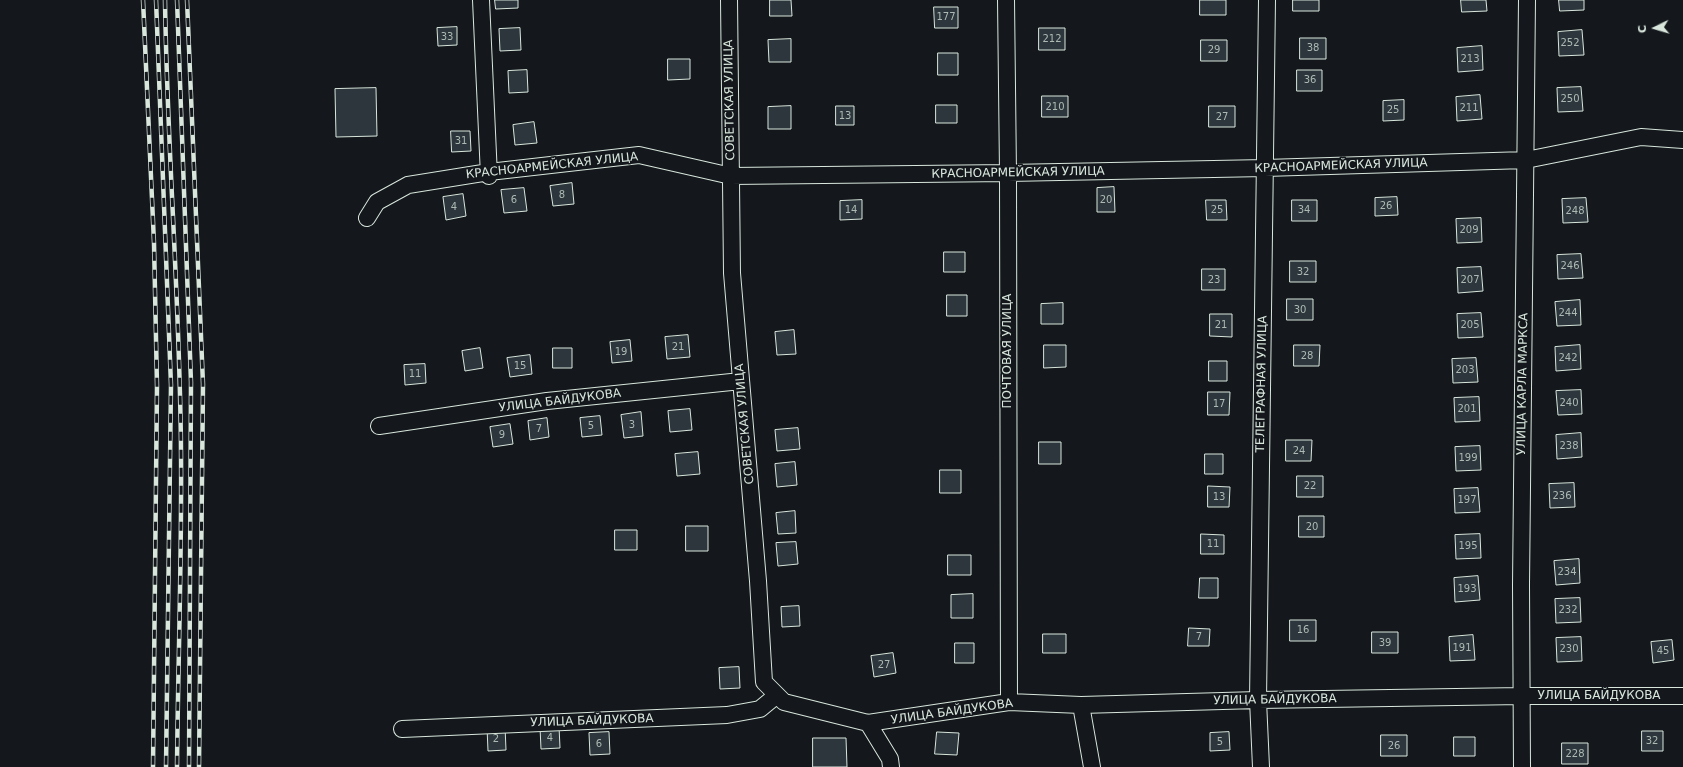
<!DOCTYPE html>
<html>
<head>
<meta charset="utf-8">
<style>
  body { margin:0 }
  #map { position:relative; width:1683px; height:767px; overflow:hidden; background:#14181c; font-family:"DejaVu Sans",sans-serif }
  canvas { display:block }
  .north { position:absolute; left:1635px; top:8px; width:40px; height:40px; -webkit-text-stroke:3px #14181c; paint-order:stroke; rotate:265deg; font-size:11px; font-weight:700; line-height:16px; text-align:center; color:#d8e6dc }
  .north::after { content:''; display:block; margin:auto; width:14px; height:18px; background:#d8e6dc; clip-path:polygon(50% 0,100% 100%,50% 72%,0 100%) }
</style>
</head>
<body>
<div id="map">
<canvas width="1683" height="767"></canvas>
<div class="north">С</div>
</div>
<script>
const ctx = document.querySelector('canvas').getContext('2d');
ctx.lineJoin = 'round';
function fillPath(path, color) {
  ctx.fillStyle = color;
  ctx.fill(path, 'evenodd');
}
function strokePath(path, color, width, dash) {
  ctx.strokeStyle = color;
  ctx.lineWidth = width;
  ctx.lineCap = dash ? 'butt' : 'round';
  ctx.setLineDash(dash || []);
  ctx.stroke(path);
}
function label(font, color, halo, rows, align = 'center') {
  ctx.font = font + ' "DejaVu Sans",sans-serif';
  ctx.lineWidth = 3;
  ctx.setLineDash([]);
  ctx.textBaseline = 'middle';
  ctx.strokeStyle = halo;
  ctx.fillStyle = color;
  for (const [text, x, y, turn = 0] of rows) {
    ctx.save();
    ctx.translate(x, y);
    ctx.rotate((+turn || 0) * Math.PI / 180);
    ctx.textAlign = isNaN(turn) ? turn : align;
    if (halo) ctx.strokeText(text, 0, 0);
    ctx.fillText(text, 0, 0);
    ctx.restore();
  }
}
const building = new Path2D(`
  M495 0H518V8L496 9Z
  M770 0H791L792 16H770Z
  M1200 0H1226V15H1200Z
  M1293 0H1319V11H1293Z
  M1461 0H1486L1487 11 1462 12Z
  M1559 0H1584V10L1560 11Z
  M934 7H958V28H935Z
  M457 27V45L438 46 437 28Z
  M520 28 521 50 500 51 499 29Z
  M1039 28H1065V50H1039Z
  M1582 30 1584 55 1559 56 1558 32Z
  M1300 38H1326V59H1300Z
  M791 39V62H769L768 40Z
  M1201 40H1227V61H1201Z
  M1482 46 1483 70 1458 72 1457 48Z
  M938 53H958V75H938Z
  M668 59H690V79L668 80Z
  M527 70 528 92 509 93 508 71Z
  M1297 70H1322V91H1297Z
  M1581 87 1583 111 1558 112 1557 88Z
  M376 88 377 136 336 137 335 89Z
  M1480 95 1482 119 1457 121 1456 97Z
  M1042 96H1068V117H1042Z
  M1404 100V120L1383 121V101Z
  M936 105H957V123H936Z
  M791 106V129H768V107Z
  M836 106H854V125H836Z
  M1209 106H1235V127H1209Z
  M534 122 537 143 515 145 513 125Z
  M451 131H470L471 151 452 152Z
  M572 183 574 204 553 206 550 186Z
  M1114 187 1115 212H1097V188Z
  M524 188 527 211 504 213 501 190Z
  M463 194 466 216 446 220 443 197Z
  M1397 197 1398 215 1375 216V198Z
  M1586 198 1588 222 1563 223 1562 199Z
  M862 200V219L840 220V201Z
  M1206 200H1226L1227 220H1207Z
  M1292 200H1317V221H1292Z
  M1481 218 1482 242 1457 243 1456 219Z
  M944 252H965V272H944Z
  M1581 254 1583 278 1558 279 1557 255Z
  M1290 261H1316V282H1290Z
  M1481 267 1483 291 1458 293 1457 268Z
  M1202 269H1225V290H1202Z
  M947 295H967V316H947Z
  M1287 299H1313V320H1287Z
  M1580 300 1581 325 1557 326 1555 302Z
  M1063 303V324H1041V304Z
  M1481 313 1483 337 1458 338 1457 314Z
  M1210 314H1232V337L1210 336Z
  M794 330 796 354 777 355 775 332Z
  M688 335 690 357 667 359 665 337Z
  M630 340 632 361 612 363 610 342Z
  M1044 345H1066V367L1044 368Z
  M1294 345H1320L1319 366H1294Z
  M1580 345 1581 369 1556 371 1555 347Z
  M480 348 483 368 465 371 462 351Z
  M553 348H572V368H553Z
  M530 355 532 374 510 377 507 358Z
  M1476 358 1478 382 1453 383 1452 359Z
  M1209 361H1227V381H1209Z
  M425 364 426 383 405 385 404 365Z
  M1581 390 1582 414 1558 415 1556 391Z
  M1208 392H1230L1229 415H1208Z
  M1479 397 1480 421 1455 422 1454 398Z
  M690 409 692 430 670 432 668 411Z
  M641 412 643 436 624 438 621 415Z
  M600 416 602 435 582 437 580 418Z
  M547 418 549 437 530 440 528 421Z
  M510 424 513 444 493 447 490 427Z
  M798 428 800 449 777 451 775 430Z
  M1581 433 1582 457 1557 459 1556 435Z
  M1286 440H1312L1311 461H1286Z
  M1039 442H1061V464H1039Z
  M1480 446 1481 470 1456 471 1455 447Z
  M698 452 700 474 677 476 675 454Z
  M1205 454H1223V474H1205Z
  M795 462 797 485 777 487 775 464Z
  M940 470H961V493H940Z
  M1297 476H1323V497H1297Z
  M1574 483 1575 507 1550 508 1549 484Z
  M1208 486 1230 487 1229 507H1208Z
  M1478 488 1480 512 1455 513 1454 489Z
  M795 511 796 533 778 534 776 513Z
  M1299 516H1324V537H1299Z
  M686 526H708V551H686Z
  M615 530H637V550H615Z
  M1201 534 1224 535V554H1201Z
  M1480 534 1481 558 1456 559 1455 535Z
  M796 542 798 564 778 566 776 543Z
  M948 555H971V575H948Z
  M1579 559 1580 583 1556 585 1554 561Z
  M1478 576 1480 600 1455 602 1454 578Z
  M1200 578H1218V598H1199Z
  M973 594V618H951V595Z
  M1580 598 1581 622 1556 623 1555 599Z
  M799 606 800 626 782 627 781 607Z
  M1290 620H1316V641H1290Z
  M1189 628 1210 629 1209 646H1188Z
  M1372 632H1398V653H1372Z
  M1043 634H1066V653H1043Z
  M1473 635 1475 660 1450 661 1449 637Z
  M1581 637 1582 661 1557 662 1556 638Z
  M1672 640 1674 660 1653 663 1651 642Z
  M955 643H974V663H955Z
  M893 653 896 673 874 677 871 656Z
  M739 667 740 688 720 689 719 668Z
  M505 726 506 750 488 751 487 727Z
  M559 726 560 748 541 749 540 727Z
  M1642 731H1663V751H1642Z
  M609 732 610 754 590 755 589 733Z
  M937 732 959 733 957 755 935 754Z
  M1229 732 1230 750 1210 751V733Z
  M1381 735H1407V756H1381Z
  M1454 737H1475V756H1454Z
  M813 738H846L847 767H813Z
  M1562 743H1588V764H1562Z`);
fillPath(building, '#2c363c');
strokePath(building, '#d8e6dc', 1);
const minor = new Path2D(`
  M481 0 489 176
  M729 0 732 273 758 581 764 682 784 702 868 723 890 759 891 767
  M1006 0 1008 173 1009 702
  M367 218 377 202 408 185 489 172 639 155 731 176 1008 173 1265 168 1526 160 1641 137 1683 140
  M379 426 547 401 741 381
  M1081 705 1092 767
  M868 723 1009 702 1081 705 1258 700 1522 696H1683
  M402 729 727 715 760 709 777 695
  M1261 767 1258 700 1267 0
  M1522 767 1521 585 1527 0`);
strokePath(minor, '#d8e6dc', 18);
strokePath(minor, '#14181c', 16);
const rail = new Path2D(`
  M143 0 154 243 157 386 153 767
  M156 0 171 385 166 767
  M165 0C167 150 180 300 181 451 182 556 178 662 177 767
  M177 0 191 382 189 767
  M187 0 203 384 199 767`);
strokePath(rail, '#d8e6dc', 4.5);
strokePath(rail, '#14181c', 3, [9]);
label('10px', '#adbab4', null, [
  ["177",946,17],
  ["33",447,37],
  ["212",1052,39],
  ["252",1570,43],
  ["38",1313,48],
  ["29",1214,50],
  ["213",1470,59],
  ["36",1310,80],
  ["250",1570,99],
  ["210",1055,107],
  ["211",1469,108],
  ["25",1393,110],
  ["13",845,116],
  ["27",1222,117],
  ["31",461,141],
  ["8",562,195],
  ["6",514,200],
  ["20",1106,200],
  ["26",1386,206],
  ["4",454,207],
  ["14",851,210],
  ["25",1217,210],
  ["34",1304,210],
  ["248",1575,211],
  ["209",1469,230],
  ["246",1570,266],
  ["32",1303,272],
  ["23",1214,280],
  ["207",1470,280],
  ["30",1300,310],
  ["244",1568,313],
  ["21",1221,325],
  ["205",1470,325],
  ["21",678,347],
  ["19",621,352],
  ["28",1307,356],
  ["242",1568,358],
  ["15",520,366],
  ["203",1465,370],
  ["11",415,374],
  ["240",1569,403],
  ["17",1219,404],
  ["201",1467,409],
  ["3",632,425],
  ["5",591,426],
  ["7",539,429],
  ["9",502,435],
  ["238",1569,446],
  ["24",1299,451],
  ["199",1468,458],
  ["22",1310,486],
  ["236",1562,496],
  ["13",1219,497],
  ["197",1467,500],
  ["20",1312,527],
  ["11",1213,544],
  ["195",1468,546],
  ["234",1567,572],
  ["193",1467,589],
  ["232",1568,610],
  ["16",1303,630],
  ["7",1199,637],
  ["39",1385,643],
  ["191",1462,648],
  ["230",1569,649],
  ["45",1663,651],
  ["27",884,665],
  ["4",550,738],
  ["2",496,739],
  ["32",1652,741],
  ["5",1220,742],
  ["6",599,744],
  ["26",1394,746],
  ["228",1575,754]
]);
label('12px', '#d8e6dc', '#14181c', [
  ["СОВЕТСКАЯ УЛИЦА",730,100,-91],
  ["КРАСНОАРМЕЙСКАЯ УЛИЦА",552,166,-6],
  ["КРАСНОАРМЕЙСКАЯ УЛИЦА",1341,166,-2],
  ["КРАСНОАРМЕЙСКАЯ УЛИЦА",1018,173,-1],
  ["ПОЧТОВАЯ УЛИЦА",1008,351,-90],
  ["ТЕЛЕГРАФНАЯ УЛИЦА",1262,384,-89],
  ["УЛИЦА КАРЛА МАРКСА",1523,384,-89],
  ["УЛИЦА БАЙДУКОВА",560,401,-7],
  ["СОВЕТСКАЯ УЛИЦА",745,424,-95],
  ["УЛИЦА БАЙДУКОВА",1599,696],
  ["УЛИЦА БАЙДУКОВА",1275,700,-1],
  ["УЛИЦА БАЙДУКОВА",952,712,-8],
  ["УЛИЦА БАЙДУКОВА",592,721,-2]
]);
</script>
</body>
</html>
